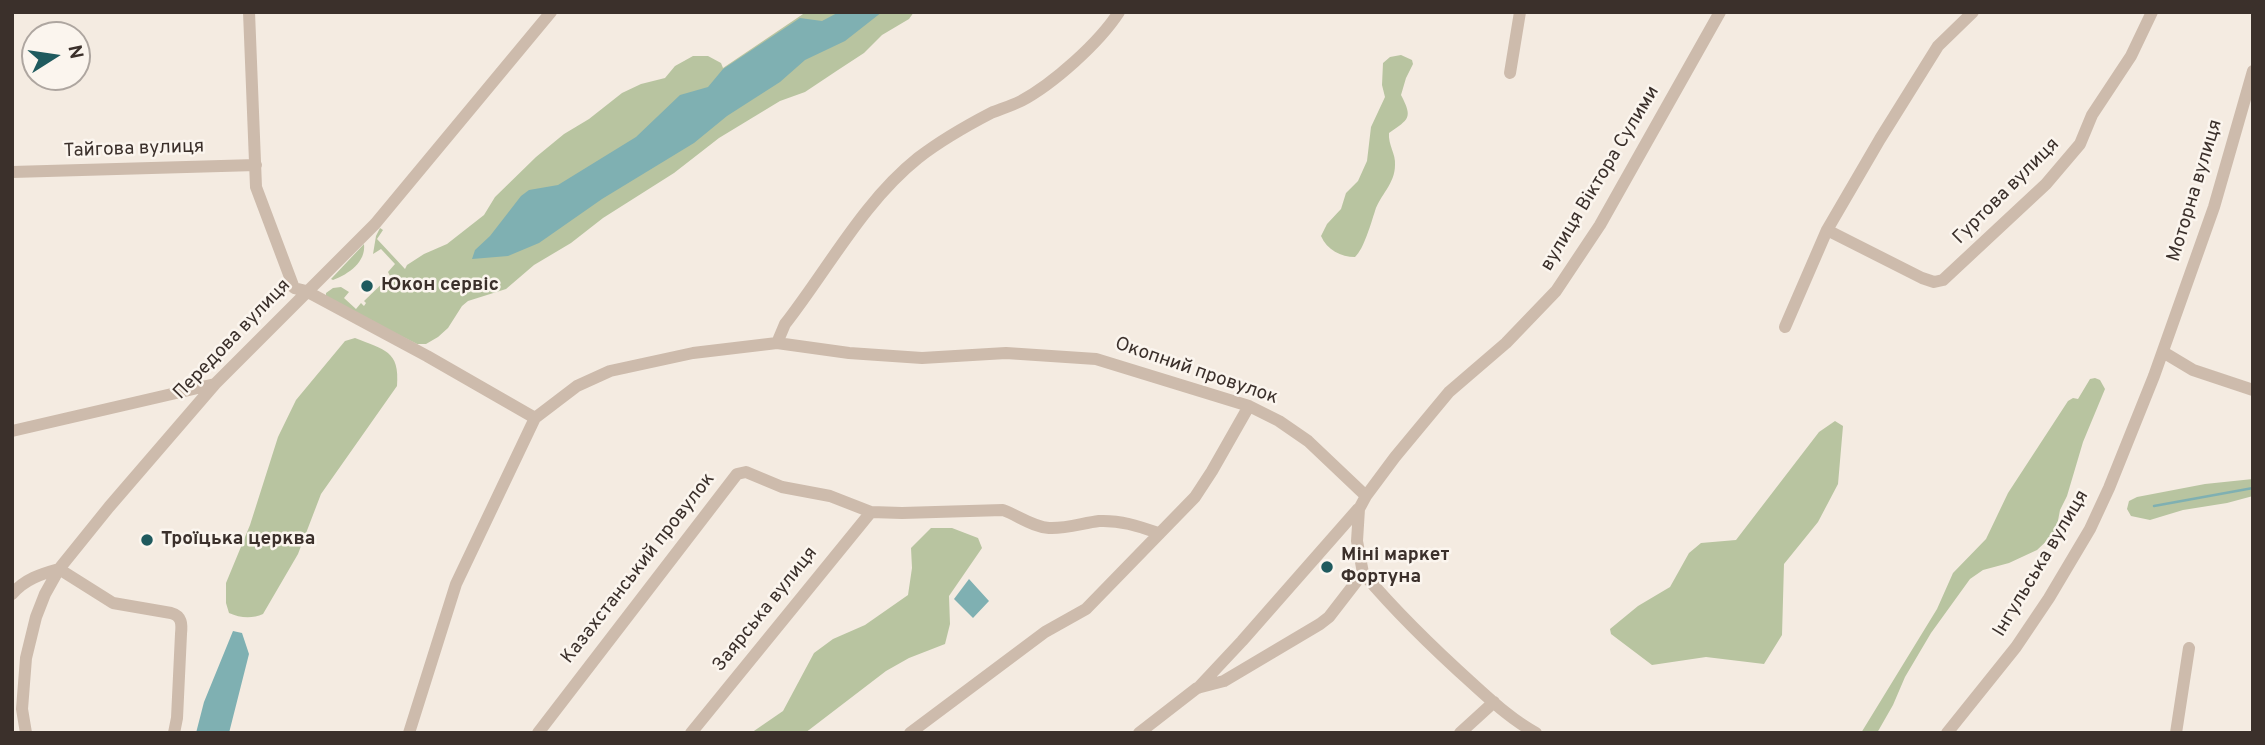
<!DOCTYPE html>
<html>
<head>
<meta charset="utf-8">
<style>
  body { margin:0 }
  #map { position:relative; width:2265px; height:745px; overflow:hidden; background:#f4ebe1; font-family:Overpass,sans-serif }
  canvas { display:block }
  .frame { position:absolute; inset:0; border:14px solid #3b302b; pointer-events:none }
  .north { position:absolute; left:21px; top:21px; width:70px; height:70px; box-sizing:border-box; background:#fbf5ee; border:2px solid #aea6a0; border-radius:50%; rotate:78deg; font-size:19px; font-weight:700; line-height:28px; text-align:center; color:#3b302b }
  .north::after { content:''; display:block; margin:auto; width:24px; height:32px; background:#1f5a5e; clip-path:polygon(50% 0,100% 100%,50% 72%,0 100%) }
</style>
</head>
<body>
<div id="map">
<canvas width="2265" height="745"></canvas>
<div class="frame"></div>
<div class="north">N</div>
</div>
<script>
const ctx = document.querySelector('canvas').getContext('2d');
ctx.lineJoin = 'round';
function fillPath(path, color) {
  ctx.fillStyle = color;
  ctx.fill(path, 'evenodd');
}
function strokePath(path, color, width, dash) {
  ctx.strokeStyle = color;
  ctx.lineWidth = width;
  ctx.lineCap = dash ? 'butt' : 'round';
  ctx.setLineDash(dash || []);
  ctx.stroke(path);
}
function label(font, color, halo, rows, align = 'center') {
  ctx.font = font + ' Overpass,sans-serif';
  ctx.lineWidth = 5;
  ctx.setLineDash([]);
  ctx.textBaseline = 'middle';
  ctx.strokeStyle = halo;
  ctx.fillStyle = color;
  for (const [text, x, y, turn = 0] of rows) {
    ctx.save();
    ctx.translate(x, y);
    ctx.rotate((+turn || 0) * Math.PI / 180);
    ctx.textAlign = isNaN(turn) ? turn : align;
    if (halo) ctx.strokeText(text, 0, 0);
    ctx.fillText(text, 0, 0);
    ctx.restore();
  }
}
fillPath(new Path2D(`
  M806 12H914L909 19 882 35 864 53 838 70 805 92 780 101 719 138 674 173 603 218 571 243 534 265 506 289 468 301 462 306 448 328 438 337 426 344H417L326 299V293L333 288 341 287 349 292 344 298 356 309 361 303 364 306 366 303 364 301 390 276 388 272 395 264 381 249 373 254 376 236 380 228 383 230 377 239 405 269 407 265 424 254 447 244 484 215 495 197 536 157 564 134 589 119 622 93 641 84 665 78 675 66 693 56H708L721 63 723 68Z
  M1401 55 1412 60 1413 64 1406 78 1401 95C1413 118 1409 119 1389 133 1388 145 1396 154 1395 165 1395 184 1380 195 1375 211 1371 223 1364 249 1355 257 1341 257 1327 250 1321 236L1327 224 1341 209 1346 193 1358 181 1367 161 1371 127 1385 97 1382 85 1383 63 1390 57Z
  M364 244C366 262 349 274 333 280L331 279Z
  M355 338C384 350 400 350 397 386L321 494 298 554 263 614C252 619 240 618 229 613L226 603V583L250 525 278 437 296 400 345 341Z
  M2095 378 2100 380 2105 389 2083 442 2067 496 2060 510 2057 526 2053 535 2037 550 2009 563 1983 570 1970 579 1931 633 1905 677 1893 705 1877 733H1861L1937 609 1953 573 1986 539 2008 493 2068 401 2073 398 2078 399 2090 379Z
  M1835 421 1843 426 1838 484 1818 522 1784 564 1782 635 1764 664 1706 657 1652 665 1611 634 1610 629 1638 606 1670 587 1689 553 1701 543 1736 540 1819 432Z
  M2253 479V496L2227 503 2183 510 2150 520 2131 516 2127 509 2129 501 2137 497 2205 484Z
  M931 528H952L978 538 982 548 949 596 950 624 945 644 909 658 886 671 805 733H751L783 711 814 653 833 639 865 625 908 595 912 568 911 548Z`), '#b8c4a0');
fillPath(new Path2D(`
  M839 12H882L845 41 805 60 780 82 727 116 694 143 602 199 539 243 508 256 472 259 475 250 490 236 521 196 529 190 558 185 636 137 680 95 708 87 723 69 800 18 822 21Z
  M969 579 989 601 973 618 954 599Z
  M233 631 242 633 249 654 229 733H196L204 702Z`), '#7fb0b2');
strokePath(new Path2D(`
  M2154 506 2253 488`), '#7fb0b2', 2.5);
strokePath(new Path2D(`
  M249 12 256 187 294 288 306 291 427 356 535 418
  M1510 73 1520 12
  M12 172 256 165
  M1827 230 1922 278 1934 282 1943 280 2046 184 2080 144 2092 115 2131 56 2152 12
  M1785 327 1827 230 1880 139 1938 46 1973 12
  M777 343 785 324C828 269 863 202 918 158 940 141 966 126 991 113 1001 109 1011 106 1021 101 1053 84 1099 43 1119 12
  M2163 352 2193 370 2253 390
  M12 431 215 384
  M59 569 113 603 171 613C182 616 182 624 181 634L177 718 174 733
  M1363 573C1397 613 1434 649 1473 684 1493 702 1512 720 1536 733
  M12 594C25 579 41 574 59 569
  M1198 688 1242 641 1358 509
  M26 733 22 709 26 658 36 617 45 594 59 569 109 507 215 384 375 224 551 12
  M409 733 456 584 535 418 577 386 610 371 693 353 777 343 849 353 922 358 1006 353 1096 359 1249 406 1279 421 1308 441 1366 496
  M538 733 737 474 746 472 782 487 830 496 871 512 902 513 1003 510C1019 516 1033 527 1049 528 1065 529 1083 523 1099 521 1120 520 1138 526 1158 533
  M691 733 871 512
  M910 733 1045 632 1086 609 1195 497 1212 471 1249 406
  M1139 733 1197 688 1224 681 1320 624 1329 617 1363 573 1357 541 1359 509 1366 496 1395 457 1449 392 1506 343 1556 291 1600 225 1720 12
  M1460 733 1494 702
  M1947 733 2016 647 2049 598 2090 529 2109 488 2154 376 2214 207 2253 71
  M2176 733 2189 648`), '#cdbbac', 12);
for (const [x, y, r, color] of [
  [367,286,7,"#1f5a5e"],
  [147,540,7,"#1f5a5e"],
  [1327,567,7,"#1f5a5e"]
]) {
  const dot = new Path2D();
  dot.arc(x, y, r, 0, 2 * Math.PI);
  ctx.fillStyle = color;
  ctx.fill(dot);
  strokePath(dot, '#fbf5ee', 2.5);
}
label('19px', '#3b302b', '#fbf5ee', [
  ["Тайгова вулиця",134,150,-2],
  ["вулиця Віктора Сулими",1601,179,-59],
  ["Моторна вулиця",2196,191,-73],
  ["Гуртова вулиця",2007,192,-45],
  ["Передова вулиця",233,340,-46],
  ["Окопний провулок",1196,372,19],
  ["Інгульська вулиця",2042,564,-59],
  ["Казахстанський провулок",639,569,-52],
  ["Заярська вулиця",766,610,-51]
]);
label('bold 19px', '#3b302b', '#fbf5ee', [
  ["Юкон сервіс",381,286],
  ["Троїцька церква",161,540],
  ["Міні маркет",1341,556],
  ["Фортуна",1341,578]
], 'left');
</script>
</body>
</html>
